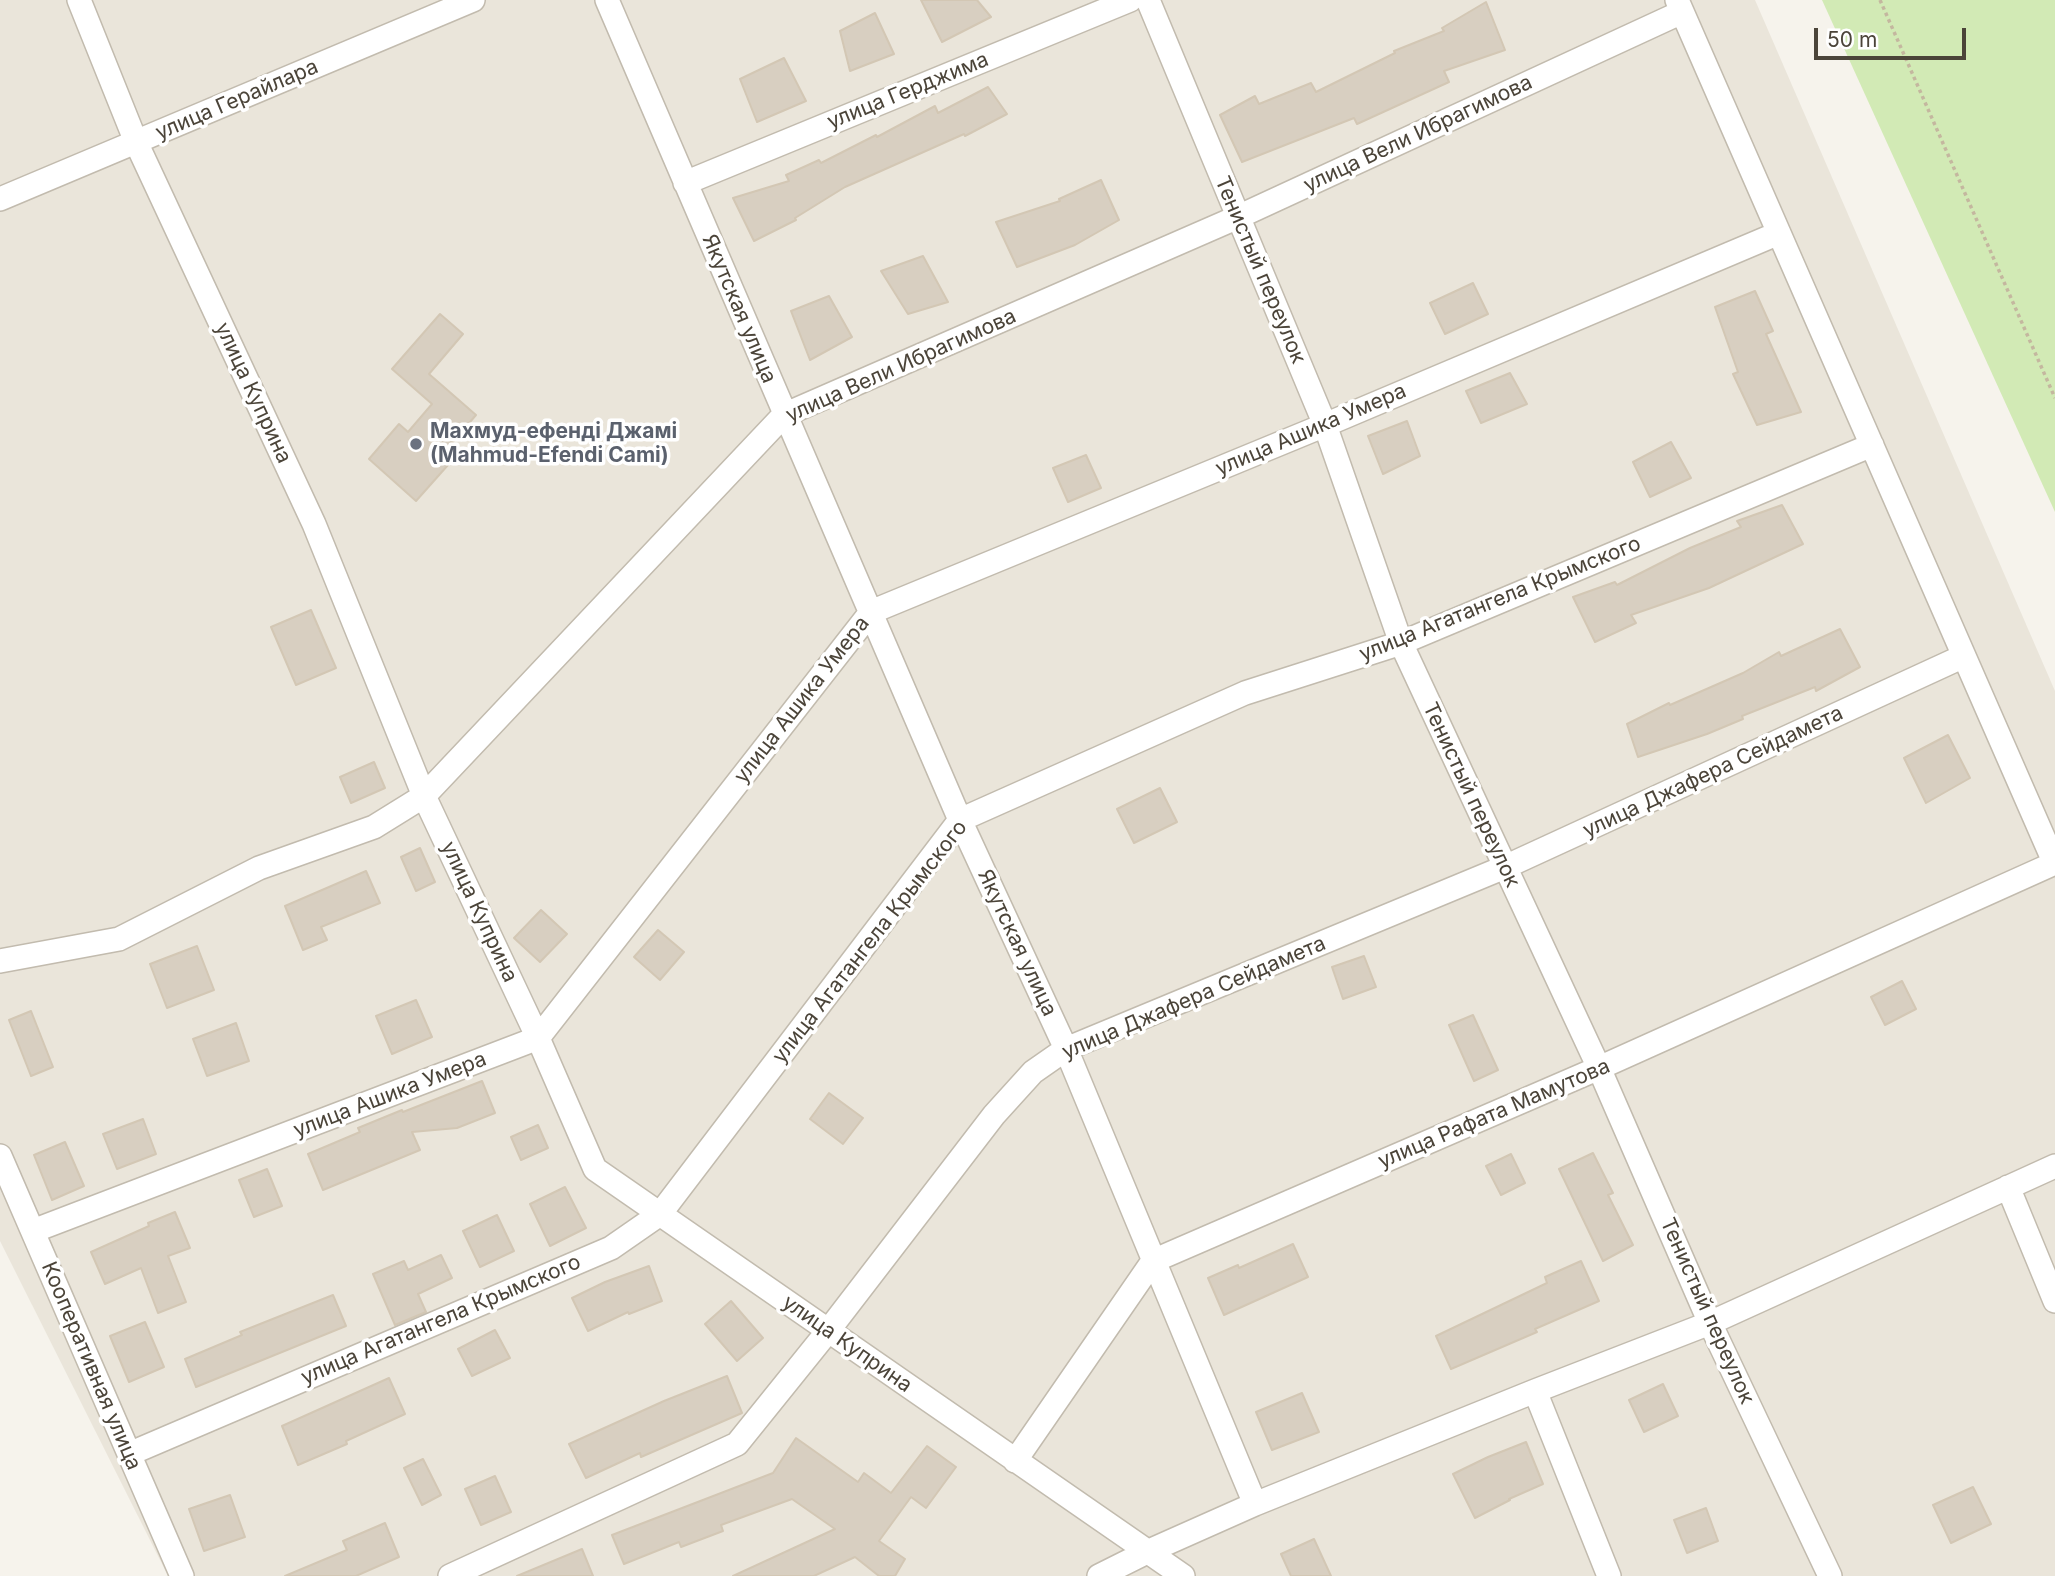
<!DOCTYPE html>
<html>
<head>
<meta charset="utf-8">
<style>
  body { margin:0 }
  #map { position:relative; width:2055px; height:1576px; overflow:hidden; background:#f6f3ec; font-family:Inter,sans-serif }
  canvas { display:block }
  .scale { position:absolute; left:1814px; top:28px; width:152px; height:32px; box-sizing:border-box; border:4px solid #4b4439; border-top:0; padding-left:9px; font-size:21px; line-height:24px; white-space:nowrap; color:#4b4439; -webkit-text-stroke:5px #fff; paint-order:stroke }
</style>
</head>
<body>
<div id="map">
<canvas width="2055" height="1576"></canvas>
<div class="scale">50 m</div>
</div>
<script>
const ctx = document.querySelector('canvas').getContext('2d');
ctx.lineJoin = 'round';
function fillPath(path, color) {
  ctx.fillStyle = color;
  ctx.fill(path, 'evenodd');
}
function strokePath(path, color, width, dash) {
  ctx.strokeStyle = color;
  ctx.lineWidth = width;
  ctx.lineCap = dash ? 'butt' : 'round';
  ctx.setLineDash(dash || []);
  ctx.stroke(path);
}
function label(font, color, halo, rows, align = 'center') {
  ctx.font = font + ' Inter,sans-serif';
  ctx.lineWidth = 7;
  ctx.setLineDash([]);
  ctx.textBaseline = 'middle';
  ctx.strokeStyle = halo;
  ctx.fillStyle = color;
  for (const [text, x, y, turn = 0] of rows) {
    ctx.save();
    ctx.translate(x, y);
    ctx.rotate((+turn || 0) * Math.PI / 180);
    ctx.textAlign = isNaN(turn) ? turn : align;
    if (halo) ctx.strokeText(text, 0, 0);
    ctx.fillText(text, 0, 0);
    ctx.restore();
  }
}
fillPath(new Path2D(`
  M0 0H1755L2055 691V1576H168L0 1241Z`), '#eae5da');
fillPath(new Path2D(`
  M1822 0H2055V512Z`), '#d2eab5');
const building = new Path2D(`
  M921 0H977L991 17 942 42Z
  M1486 2 1505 50 1444 71 1449 82 1357 124 1354 118 1242 162 1220 115 1255 96 1259 104 1311 83 1316 92 1395 53 1394 51 1444 31 1442 28Z
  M875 13 894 54 850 71 840 31Z
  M784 58 806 101 757 122 740 79Z
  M988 87 1007 114 965 136 964 134 845 187 795 218 796 220 754 241 733 198 789 181 786 175 819 160 821 163 876 135 877 137 935 106 938 113Z
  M1101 180 1119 220 1075 245 1017 267 996 222 1060 201 1059 199Z
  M923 256 948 302 908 314 881 271Z
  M1473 283 1488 314 1445 334 1430 303Z
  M1755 291 1773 331 1766 334 1801 412 1757 425 1733 374 1738 372 1715 307Z
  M829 296 852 337 810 360 791 311Z
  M440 314 463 334 429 374 476 415 440 457 448 465 416 501 369 459 399 424 408 432 432 404 392 369Z
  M1510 373 1527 404 1481 423 1466 391Z
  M1407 421 1420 456 1383 474 1368 436Z
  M1671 442 1691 478 1650 497 1633 462Z
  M1086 455 1101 488 1068 502 1053 468Z
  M1782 505 1803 544 1709 588 1631 615 1636 623 1595 642 1573 597 1615 582 1617 585 1690 548 1741 527 1737 521Z
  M311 610 336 668 296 685 271 627Z
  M1840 629 1860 667 1816 691 1815 687 1742 716 1743 719 1707 734 1638 757 1627 724 1669 703 1670 705 1743 673 1779 652 1781 656Z
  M1948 735 1970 778 1926 803 1904 758Z
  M374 762 385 788 351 803 340 777Z
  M1160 788 1177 822 1134 843 1117 809Z
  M420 848 435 882 416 891 401 857Z
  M366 871 380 903 321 927 327 940 303 950 285 906Z
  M541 910 567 934 540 962 514 938Z
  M658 930 684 952 660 980 634 957Z
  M197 946 214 990 167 1008 150 964Z
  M1364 956 1376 987 1343 999 1332 967Z
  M1902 981 1916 1009 1885 1025 1871 997Z
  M416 1000 432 1037 392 1054 376 1016Z
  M31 1011 53 1067 31 1076 9 1020Z
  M1473 1015 1498 1070 1474 1081 1449 1025Z
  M236 1023 249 1061 207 1076 193 1039Z
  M482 1081 495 1113 457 1128 412 1132 420 1150 323 1190 308 1154 360 1132 358 1128 402 1110 403 1112Z
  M829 1093 863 1118 843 1144 810 1119Z
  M143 1119 156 1154 117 1169 103 1134Z
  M538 1125 548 1148 521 1160 511 1137Z
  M65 1142 84 1186 52 1200 34 1155Z
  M1593 1153 1613 1193 1608 1195 1633 1245 1603 1261 1559 1169Z
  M1511 1154 1525 1183 1501 1195 1486 1166Z
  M267 1169 282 1206 254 1217 239 1180Z
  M565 1187 586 1228 550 1246 530 1204Z
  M175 1212 190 1248 168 1256 186 1302 158 1313 141 1268 105 1284 91 1252 149 1226 148 1223Z
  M497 1215 514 1251 480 1267 463 1231Z
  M1293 1244 1308 1277 1224 1315 1208 1278 1238 1265 1239 1268Z
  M441 1255 452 1278 418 1294 426 1312 395 1325 373 1274 404 1261 408 1270Z
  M1581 1261 1599 1301 1535 1329 1537 1332 1451 1369 1436 1336 1547 1283 1545 1277Z
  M649 1266 662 1301 629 1314 628 1312 588 1331 572 1298 605 1282Z
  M333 1295 346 1326 196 1387 185 1359 242 1335 240 1332Z
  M731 1301 763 1338 737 1361 705 1324Z
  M145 1322 164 1367 129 1382 110 1336Z
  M495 1330 510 1358 472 1376 458 1349Z
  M727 1376 742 1413 641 1457 640 1453 586 1478 569 1444 664 1401Z
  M389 1378 405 1414 346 1441 347 1444 298 1465 282 1426Z
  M1663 1384 1678 1416 1644 1432 1629 1400Z
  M1302 1393 1319 1432 1272 1450 1256 1412Z
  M796 1438 858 1482 864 1473 891 1493 927 1446 956 1467 926 1508 911 1497 879 1541 905 1559 895 1576H879L855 1557 814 1576H733L835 1529 792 1499 721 1525 723 1531 681 1547 679 1542 624 1564 612 1535 773 1473Z
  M1526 1442 1543 1484 1509 1499 1510 1500 1475 1518 1453 1474 1488 1457Z
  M423 1459 441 1495 422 1505 404 1468Z
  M495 1476 511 1512 481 1525 465 1489Z
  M1973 1487 1991 1524 1951 1543 1933 1505Z
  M230 1495 245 1537 204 1551 189 1509Z
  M1706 1508 1718 1541 1687 1553 1674 1520Z
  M385 1523 399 1557 356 1576H285L347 1550 343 1541Z
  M1314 1539 1331 1576H1291L1281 1554Z
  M582 1549 593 1576H517Z`);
fillPath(building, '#d8cfc1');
strokePath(building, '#d3c7b4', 2);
const minor = new Path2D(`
  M79 0 136 142 314 524 424 796 538 1038 595 1169 1183 1576
  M607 0 960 820 1066 1049 1255 1504
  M1148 0 1325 425 1401 643 1599 1068 1710 1323 1830 1576
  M1677 0 2055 864
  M685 183 1130 0
  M0 199 473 0
  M0 961 119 939 259 868 374 827 424 796 784 415 1238 217 1682 12
  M0 1156 182 1576
  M2008 1187 2055 1301
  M33 1231 538 1038 871 612 1325 425 1779 233
  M1535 1391 1609 1576
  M129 1454 611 1248 660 1214 960 820 1245 693 1401 643 1872 445
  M1015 1461 1153 1261 1599 1068 2055 863
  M450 1576 737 1444 828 1331 994 1115 1033 1072 1066 1049 1505 867 1964 656
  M1099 1576 1147 1552 1255 1504 1535 1391 1710 1323 2055 1166`);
strokePath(minor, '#c2bbae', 26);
strokePath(new Path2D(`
  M1880 0 2055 398`), '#c4b79f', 3.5, [3.5, 3.5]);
strokePath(minor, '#fff', 23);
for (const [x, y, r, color] of [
  [416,444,7,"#6b7280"]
]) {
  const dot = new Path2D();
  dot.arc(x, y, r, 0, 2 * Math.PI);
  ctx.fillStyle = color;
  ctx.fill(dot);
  strokePath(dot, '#fff', 2.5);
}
label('21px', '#4b4439', '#fff', [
  ["улица Герджима",908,91,-22],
  ["улица Герайлара",237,100,-23],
  ["улица Вели Ибрагимова",1418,134,-25],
  ["Тенистый переулок",1260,270,67],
  ["Якутская улица",739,309,67],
  ["улица Вели Ибрагимова",901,366,-24],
  ["улица Куприна",253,393,65],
  ["улица Ашика Умера",1311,430,-23],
  ["улица Агатангела Крымского",1500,599,-22],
  ["улица Ашика Умера",802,700,-52],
  ["улица Джафера Сейдамета",1713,772,-25],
  ["Тенистый переулок",1471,795,65],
  ["улица Куприна",479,912,65],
  ["улица Агатангела Крымского",870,942,-52],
  ["Якутская улица",1017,943,65],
  ["улица Джафера Сейдамета",1194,998,-23],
  ["улица Ашика Умера",390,1095,-21],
  ["улица Рафата Мамутова",1494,1114,-23],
  ["Тенистый переулок",1707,1311,66],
  ["улица Агатангела Крымского",441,1320,-23],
  ["улица Куприна",847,1344,35],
  ["Кооперативная улица",91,1366,67]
]);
label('bold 21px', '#5b616d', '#fff', [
  ["Махмуд-ефенді Джамі",430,432],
  ["(Mahmud-Efendi Cami)",430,456]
], 'left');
</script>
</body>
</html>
